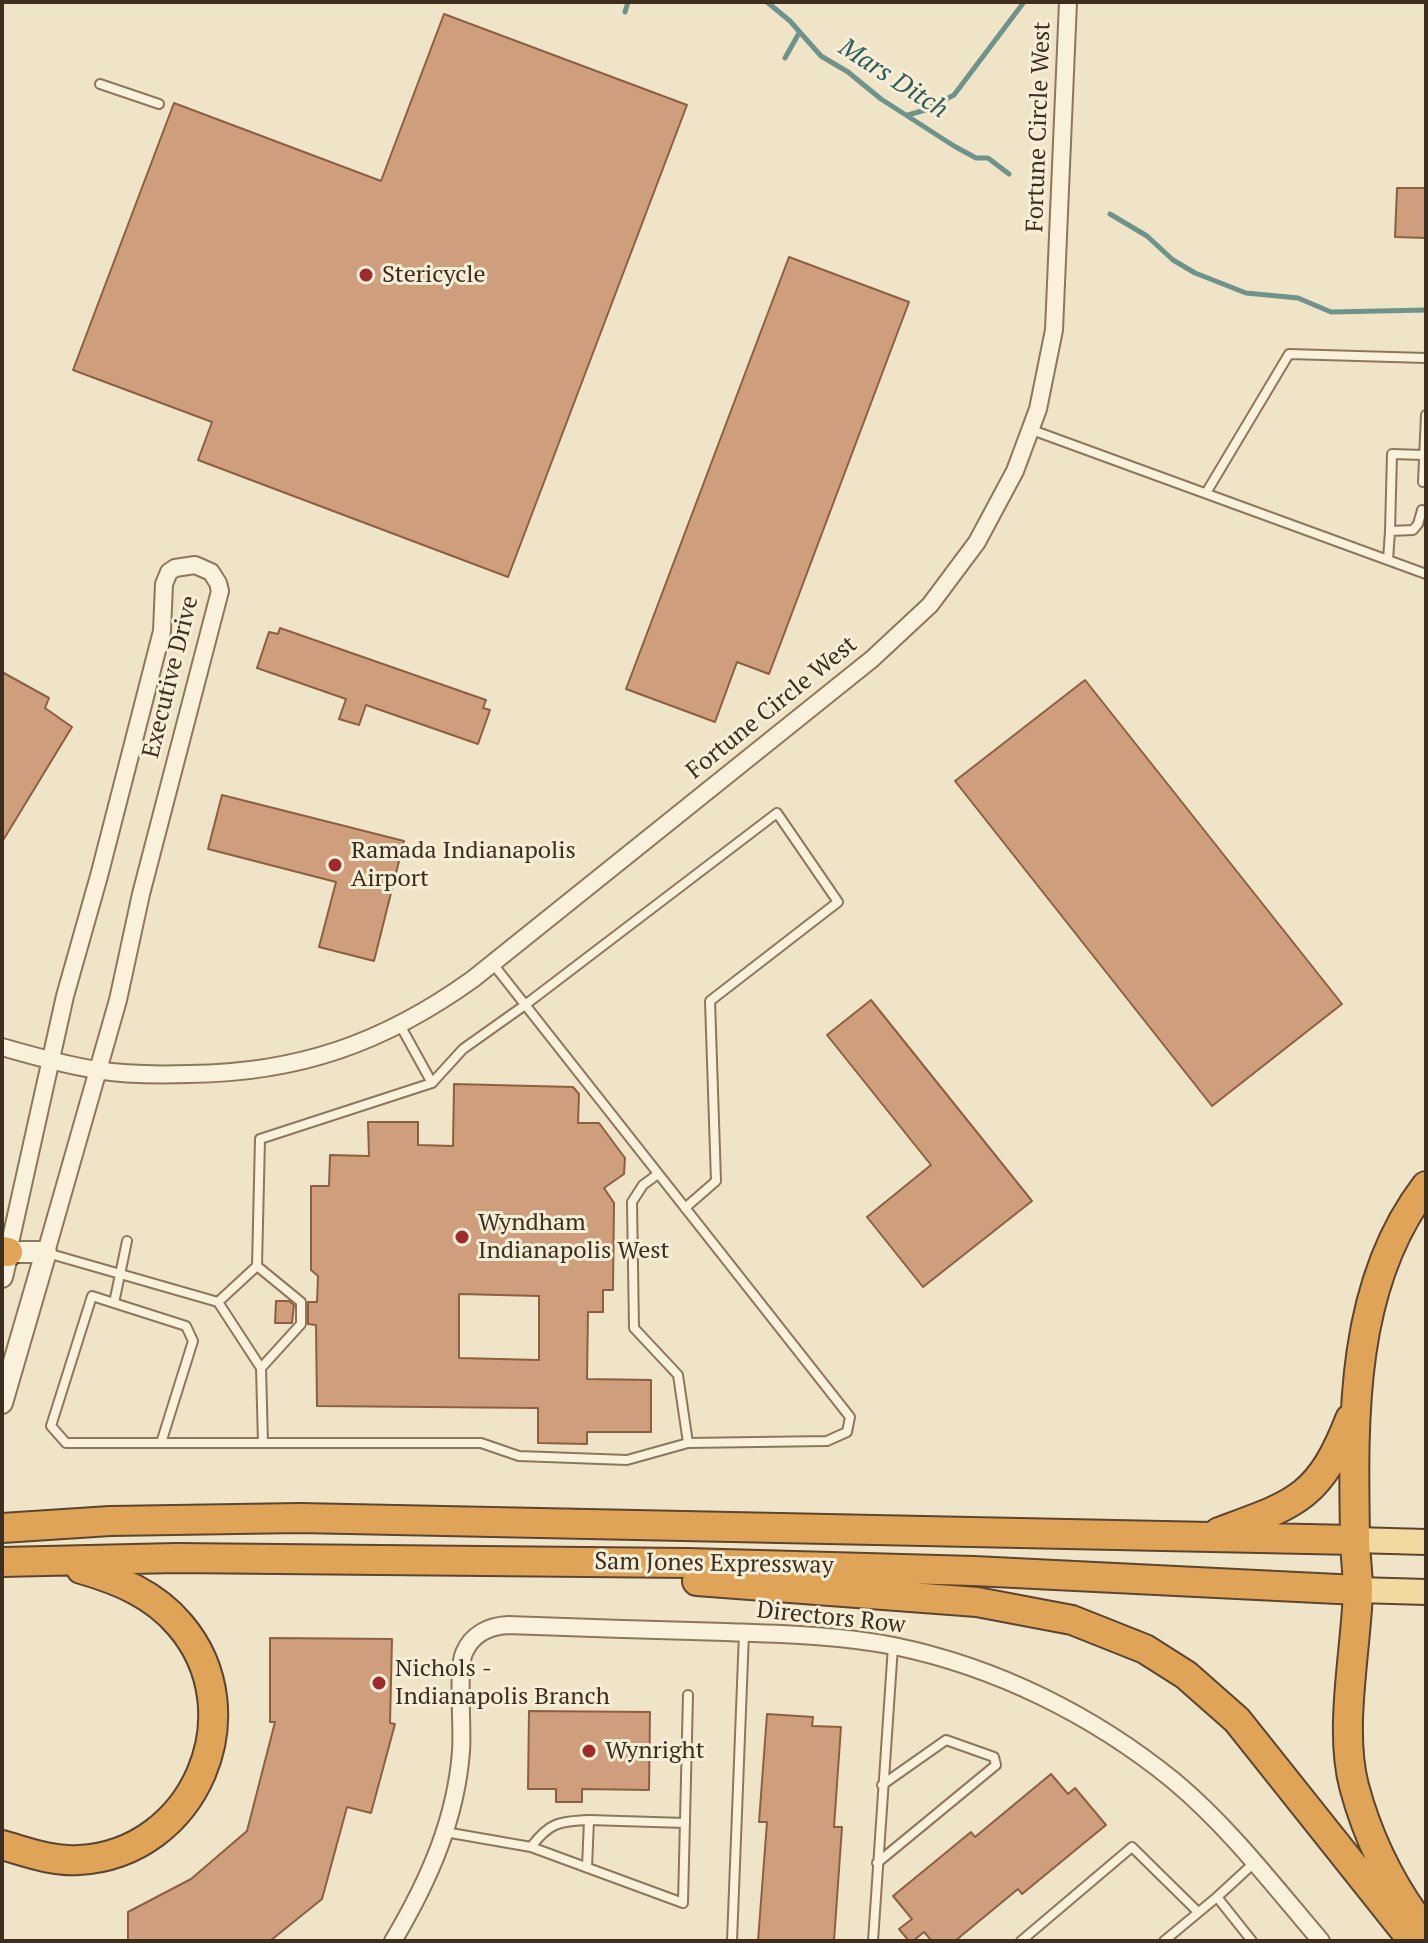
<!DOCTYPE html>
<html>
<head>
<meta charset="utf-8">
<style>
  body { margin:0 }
  #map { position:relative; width:1428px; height:1943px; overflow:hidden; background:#f0e4c8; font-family:"PT Serif",serif }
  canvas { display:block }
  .frame { position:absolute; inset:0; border:4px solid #3d2e20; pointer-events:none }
</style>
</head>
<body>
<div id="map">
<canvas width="1428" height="1943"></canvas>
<div class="frame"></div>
</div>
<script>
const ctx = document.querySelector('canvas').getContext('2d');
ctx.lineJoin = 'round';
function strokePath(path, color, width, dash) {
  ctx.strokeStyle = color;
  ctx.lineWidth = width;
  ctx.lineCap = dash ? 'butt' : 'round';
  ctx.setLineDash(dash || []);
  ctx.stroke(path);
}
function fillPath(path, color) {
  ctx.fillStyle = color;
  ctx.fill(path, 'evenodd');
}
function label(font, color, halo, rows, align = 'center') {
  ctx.font = font + ' "PT Serif",serif';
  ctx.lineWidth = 6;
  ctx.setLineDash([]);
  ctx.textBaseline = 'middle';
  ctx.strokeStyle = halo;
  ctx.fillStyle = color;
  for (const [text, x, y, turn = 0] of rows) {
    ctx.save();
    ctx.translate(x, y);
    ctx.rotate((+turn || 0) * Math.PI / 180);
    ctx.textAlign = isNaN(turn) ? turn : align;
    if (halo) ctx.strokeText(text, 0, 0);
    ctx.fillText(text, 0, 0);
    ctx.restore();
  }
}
strokePath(new Path2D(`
  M767 2 790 21 821 56 848 72 881 99 954 146 976 158H988L1009 174
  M625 12 628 2
  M785 58 799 33
  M908 115 925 110 954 95 1024 2
  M1110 214 1147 236 1173 260 1195 273 1246 293 1298 298 1331 312 1426 310`), '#6f938a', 5);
const building = new Path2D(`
  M444 14 687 105 508 577 198 460 212 422 73 370 174 103 381 181Z
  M1397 188H1426V238L1395 237Z
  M789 257 909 302 769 674 737 662 715 722 626 689Z
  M280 628 486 700 483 708 490 710 478 744 366 705 359 725 339 719 346 699 257 668 269 632 278 634Z
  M2 672 49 698 45 708 72 727 2 842Z
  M1085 680 1342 1004 1212 1106 955 781Z
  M222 795 404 841 374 961 319 947 336 882 208 849Z
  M871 1000 1032 1201 923 1287 867 1217 931 1165 827 1035Z
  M454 1084 573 1087 579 1094 578 1123H599L625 1158 624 1174 604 1188 614 1203 613 1290H603V1312H588L587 1379 651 1380V1432H587V1444L538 1443V1408L317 1406 316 1325 308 1324V1302H317L318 1276 311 1270V1186H329L330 1155 369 1156 368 1122H418V1145L453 1146ZM459 1294 539 1296V1360L459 1358Z
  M276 1301H289L294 1305 292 1323H275Z
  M270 1638 392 1639 390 1723 395 1724 371 1813 347 1807 322 1899 270 1941H128V1912L191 1879 247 1831 275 1722H270Z
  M529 1711 650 1712 649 1790 582 1789V1802H556V1789H528Z
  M767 1714 813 1717 812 1726 841 1727 834 1827H842L834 1941H758L767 1822H759Z
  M1051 1774 1068 1794 1075 1788 1106 1825 1022 1894 1018 1889 955 1941H932L924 1932 913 1941H909L899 1929 912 1919 893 1896 971 1832 975 1837Z`);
fillPath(building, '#cf9f7d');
strokePath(building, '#8d5f41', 2);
const service = new Path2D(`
  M100 84 159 104
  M1032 430 1426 574
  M1423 482 1426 415
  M1206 493 1289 354 1426 358
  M1390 531 1392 454 1424 455
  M1388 560 1390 531 1413 530 1418 524 1422 510
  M493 964 850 1417 847 1432 827 1441 688 1443 678 1375 634 1328 632 1202 643 1185 658 1174
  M400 1025 432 1083
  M47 1253 218 1302
  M257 1266 301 1302V1324L261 1368
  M114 1303 127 1241
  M161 1443 193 1341 186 1326 92 1296 51 1426 66 1443H481L519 1456 627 1460 688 1443
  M263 1443 261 1368 218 1302 257 1266 260 1139 432 1083 463 1049 525 1005 777 813 838 902 710 1001 716 1181 685 1208
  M445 1832 531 1847 683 1903 688 1695
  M531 1847C549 1823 559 1821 589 1820
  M877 1863 996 1765 994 1757 946 1740 882 1785
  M587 1867 589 1820 685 1823
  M732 1941 744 1633
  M873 1941 893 1646
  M1021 1941 1132 1847 1198 1912
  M1164 1941 1217 1897
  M1252 1941 1217 1897 1254 1863`);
const minor = new Path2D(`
  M2 1047C33 1056 65 1065 97 1070 127 1075 158 1075 189 1074 298 1073 384 1043 473 979L872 659 930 605 977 542 1015 471 1038 409 1054 330 1068 2
  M8 1252 65 996 99 876 162 631 164 584 169 572 175 568 195 565 211 572 218 583 220 591 141 894 118 1000 46 1252
  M393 1941C428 1882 456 1820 461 1751 463 1728 457 1669 464 1653 472 1634 489 1626 508 1625 580 1628 653 1630 725 1632 781 1634 839 1635 894 1646 996 1667 1093 1715 1174 1781 1230 1828 1274 1886 1321 1941`);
const tertiary = new Path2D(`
  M2 1277 8 1252H46L2 1403`);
const primary = new Path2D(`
  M1355 1540 1426 1542
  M1358 1590 1426 1592`);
const motorway = new Path2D(`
  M2 1251 8 1252
  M2 1528 110 1521 300 1518 1355 1540
  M1219 1532C1295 1504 1319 1499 1350 1419
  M2 1562 176 1558 688 1563 974 1571 1358 1590
  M697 1581 977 1602 1072 1620 1145 1649 1186 1675 1237 1720 1413 1941
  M2 1845C27 1852 53 1862 79 1860 195 1854 255 1713 180 1625 154 1594 119 1580 81 1569
  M1419 1922C1389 1881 1367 1835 1354 1786 1339 1729 1356 1651 1358 1591 1358 1573 1355 1555 1355 1537 1353 1418 1350 1285 1426 1186`);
strokePath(service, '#8d765c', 12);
strokePath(minor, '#8d765c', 20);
strokePath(tertiary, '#8d765c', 24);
strokePath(primary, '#5b4430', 28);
strokePath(motorway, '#5b4430', 32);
strokePath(service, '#faf1dc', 8);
strokePath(minor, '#faf1dc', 16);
strokePath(tertiary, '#faf1dc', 20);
strokePath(primary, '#f3d9a0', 24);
strokePath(motorway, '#e0a458', 28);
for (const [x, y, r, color] of [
  [366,275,8,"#9e2a2b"],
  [335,865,8,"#9e2a2b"],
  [462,1237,8,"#9e2a2b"],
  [379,1683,8,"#9e2a2b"],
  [589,1751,8,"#9e2a2b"]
]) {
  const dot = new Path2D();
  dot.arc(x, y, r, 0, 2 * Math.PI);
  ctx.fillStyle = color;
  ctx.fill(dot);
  strokePath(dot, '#f7eed8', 3);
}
label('24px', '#3d2e20', '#f7eed8', [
  ["Fortune Circle West",1039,127,-88],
  ["Executive Drive",171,677,-76],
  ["Fortune Circle West",772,708,-39],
  ["Sam Jones Expressway",714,1564,1],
  ["Directors Row",831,1618,6]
]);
label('24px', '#3d2e20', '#f7eed8', [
  ["Stericycle",382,275],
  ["Ramada Indianapolis",351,851],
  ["Airport",351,879],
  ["Wyndham",478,1223],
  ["Indianapolis West",478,1251],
  ["Nichols -",395,1669],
  ["Indianapolis Branch",395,1697],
  ["Wynright",605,1751]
], 'left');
label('italic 26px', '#2f5d5a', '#f7eed8', [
  ["Mars Ditch",893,79,33]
]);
</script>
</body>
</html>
